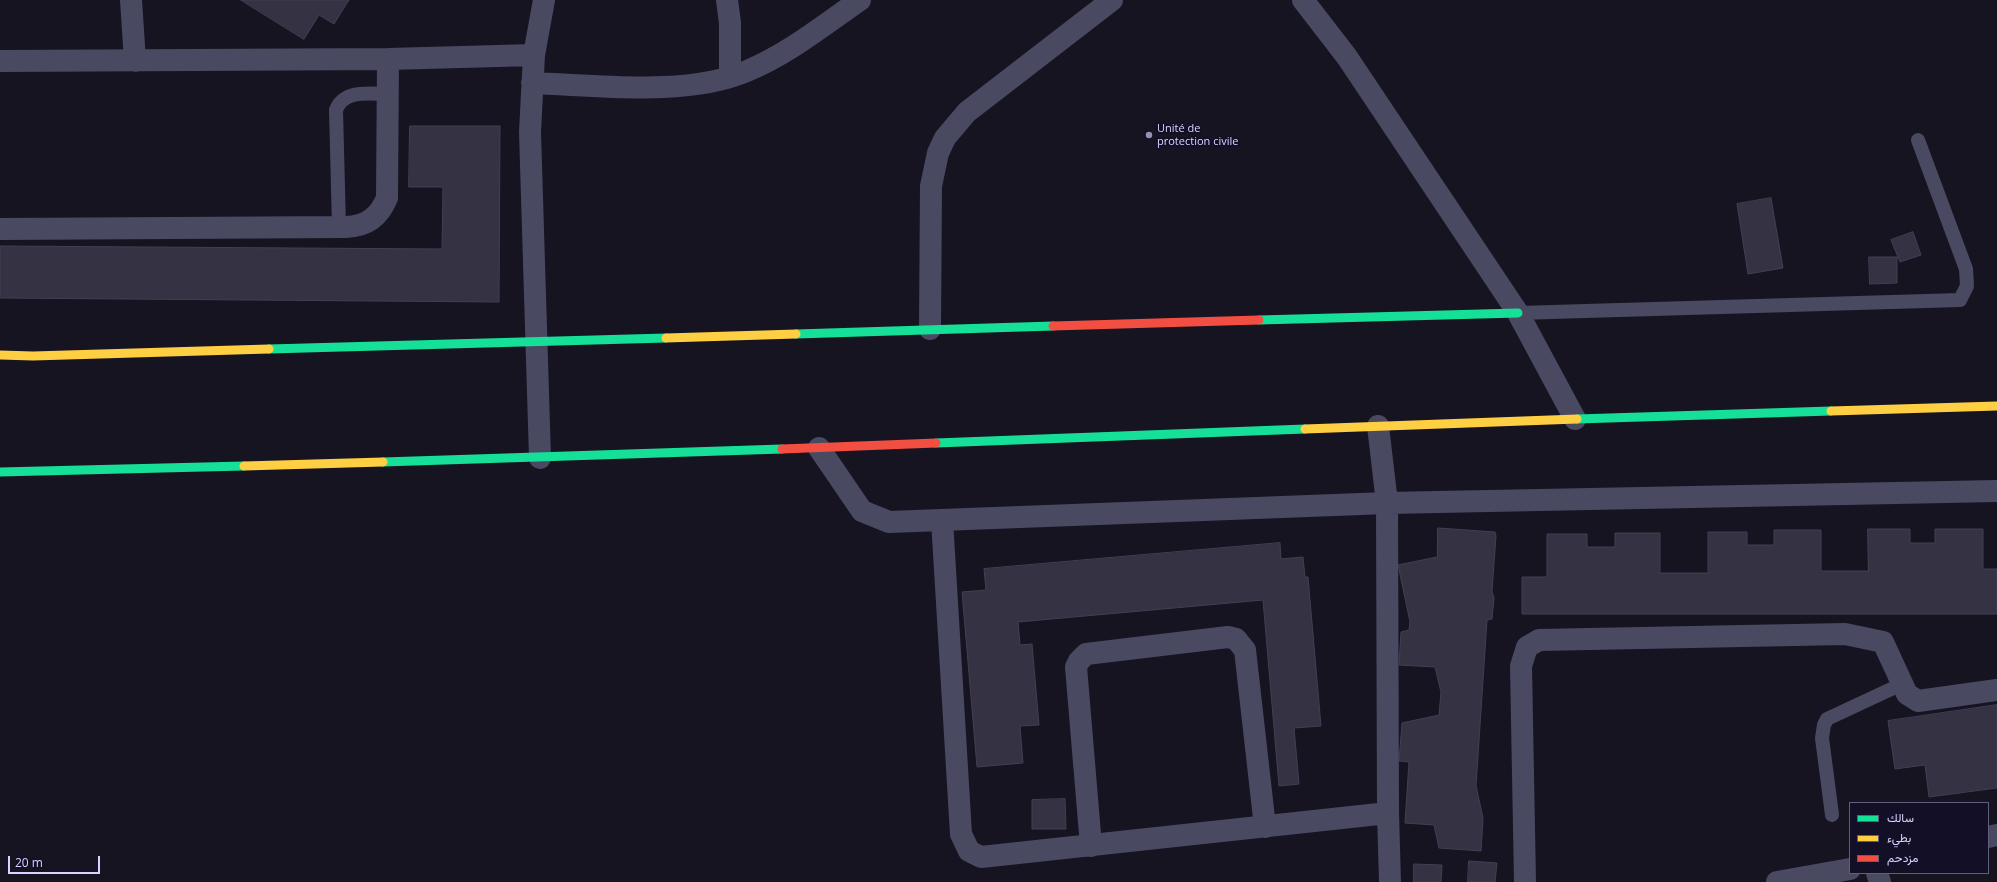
<!DOCTYPE html>
<html>
<head>
<meta charset="utf-8">
<style>
  body { margin:0 }
  #map { position:relative; width:1997px; height:882px; overflow:hidden; background:#161421; font-family:"Open Sans",Vazirmatn,sans-serif }
  canvas { display:block }
  .legend { position:absolute; left:1849px; top:802px; width:140px; height:72px; box-sizing:border-box; background:#130f26; border:1px solid #625e7d; margin:0; padding:5px 7px; list-style:none; font-size:12px; color:#d9d4ff }
  .legend li { display:flex; align-items:center; gap:8px; height:20px }
  .legend b { width:20px; border:1px solid #625e7d }
  .scale { position:absolute; left:8px; top:856px; width:92px; height:18px; box-sizing:border-box; border:2px solid #d9d4ff; border-top:0; padding-left:5px; font-size:12px; line-height:14px; white-space:nowrap; color:#d9d4ff; -webkit-text-stroke:3px #130f26; paint-order:stroke }
</style>
</head>
<body>
<div id="map">
<canvas width="1997" height="882"></canvas>
<ul class="legend">
<li><b style="height:5px;background:#16e098"></b>سالك</li>
<li><b style="height:5px;background:#ffcf43"></b>بطيء</li>
<li><b style="height:5px;background:#f24e42"></b>مزدحم</li>
</ul>
<div class="scale">20 m</div>
</div>
<script>
const ctx = document.querySelector('canvas').getContext('2d');
ctx.lineJoin = 'round';
function fillPath(path, color) {
  ctx.fillStyle = color;
  ctx.fill(path, 'evenodd');
}
function strokePath(path, color, width, dash) {
  ctx.strokeStyle = color;
  ctx.lineWidth = width;
  ctx.lineCap = dash ? 'butt' : 'round';
  ctx.setLineDash(dash || []);
  ctx.stroke(path);
}
function label(font, color, halo, rows, align = 'center') {
  ctx.font = font + ' "Open Sans",sans-serif';
  ctx.lineWidth = 3.5;
  ctx.setLineDash([]);
  ctx.textBaseline = 'middle';
  ctx.strokeStyle = halo;
  ctx.fillStyle = color;
  for (const [text, x, y, turn = 0] of rows) {
    ctx.save();
    ctx.translate(x, y);
    ctx.rotate((+turn || 0) * Math.PI / 180);
    ctx.textAlign = isNaN(turn) ? turn : align;
    if (halo) ctx.strokeText(text, 0, 0);
    ctx.fillText(text, 0, 0);
    ctx.restore();
  }
}
const building = new Path2D(`
  M241 0H349L334 24 319 15 304 39Z
  M410 126H500L499 302 0 298V246L442 249 443 187H409Z
  M1771 198 1783 268 1748 274 1737 204Z
  M1913 232 1921 255 1900 262 1891 240Z
  M1869 257H1897V283L1870 284Z
  M1438 528 1495 532 1496 536 1492 591 1494 598 1492 619 1487 620 1476 786 1483 818 1481 851 1439 848 1434 825 1405 823 1409 762 1399 761 1402 723 1439 715 1441 692 1435 667 1399 665 1401 632 1409 630 1410 622 1398 565 1437 557Z
  M1868 529H1910V543H1935V529H1983V569H1997V614H1522V577H1547V534H1587V547H1615V533H1660V573H1708V532H1747V545H1774V530H1821V571H1868Z
  M1280 543 1281 559 1303 557 1305 577H1308L1321 726 1294 728 1299 784 1279 786 1263 600 1018 622 1020 645 1032 644 1039 725 1020 726 1023 763 977 767 962 592 986 590 984 569Z
  M1997 705V788L1929 797 1925 765 1895 769 1888 721Z
  M1065 799 1066 829H1032V800Z
  M1469 861 1497 863 1495 882H1468Z
  M1414 864 1442 865 1441 882H1414Z`);
fillPath(building, '#343243');
strokePath(building, '#433f54', 1);
strokePath(new Path2D(`
  M339 227 336 110C344 89 369 94 388 94
  M1518 313 1960 300 1967 286 1966 269 1918 140
  M1832 815 1822 738 1824 725 1827 719 1902 684`), '#4a4962', 14);
strokePath(new Path2D(`
  M131 0 135 61
  M727 0 730 23V77
  M1303 0 1347 57 1518 313 1575 419
  M0 61 388 59 534 55
  M532 83C597 85 687 97 747 71 788 54 824 25 860 0
  M0 229 346 227C367 226 379 217 387 198L388 59
  M930 329 931 186 938 153 945 138 967 112 1112 0
  M1378 426 1387 503 1388 813 1390 882
  M819 448 862 511 889 522 1387 503 1997 491
  M540 458 530 132 534 55 544 0
  M942 520 961 834 969 851 981 857 1388 813
  M1988 837 1997 835
  M1091 846 1076 667 1079 661 1086 654 1228 637 1236 639 1245 650 1265 827
  M1877 873 1880 882
  M1525 882 1521 666 1527 647 1539 640 1845 634 1883 642 1907 694 1918 701 1997 690
  M1777 882 1850 869`), '#4a4962', 22);
strokePath(new Path2D(`
  M1259 320 1518 313
  M796 334 1053 326
  M269 349 666 338
  M1577 419 1831 411
  M936 443 1305 429
  M383 462 782 449
  M0 472 244 466`), '#16e098', 9);
strokePath(new Path2D(`
  M666 338 796 334
  M0 355 33 356 269 349
  M1831 411 1997 406
  M1305 429 1577 419
  M244 466 383 462`), '#ffcf43', 9);
strokePath(new Path2D(`
  M1053 326 1259 320
  M782 449 936 443`), '#f24e42', 9);
for (const [x, y, r, color] of [
  [1149,135,4,"#9591b1"]
]) {
  const dot = new Path2D();
  dot.arc(x, y, r, 0, 2 * Math.PI);
  ctx.fillStyle = color;
  ctx.fill(dot);
  strokePath(dot, '#130f26', 1.5);
}
label('11px', '#d9d4ff', '#130f26', [
  ["Unité de",1157,129],
  ["protection civile",1157,142]
], 'left');
</script>
</body>
</html>
